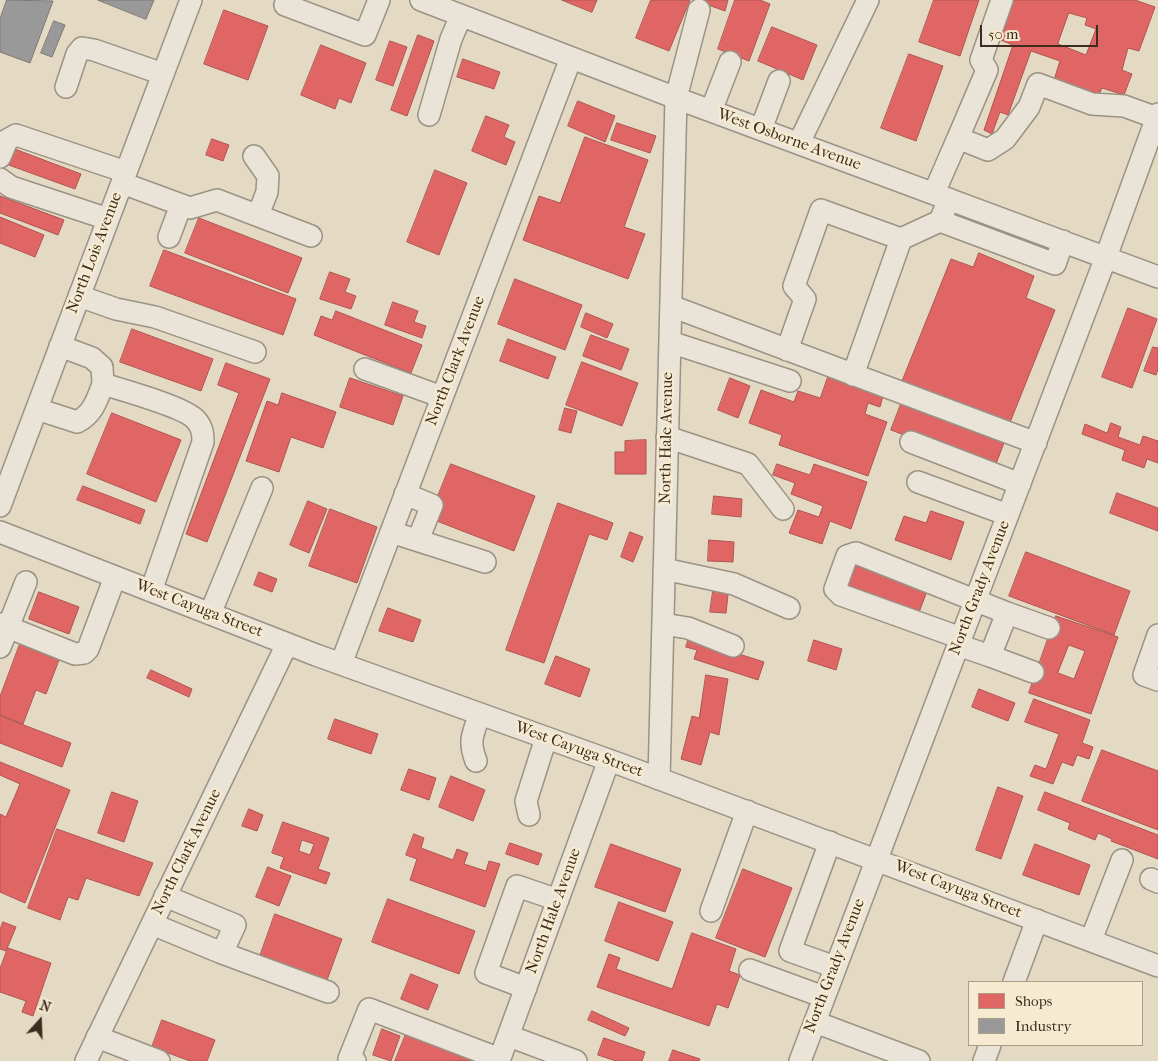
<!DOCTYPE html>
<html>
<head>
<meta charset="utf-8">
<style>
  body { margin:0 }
  #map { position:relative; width:1158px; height:1061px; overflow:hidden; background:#e4dac3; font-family:"IM FELL French Canon",serif }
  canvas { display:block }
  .legend { position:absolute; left:968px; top:981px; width:175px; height:65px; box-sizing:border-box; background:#f6ead0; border:1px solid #ab9e89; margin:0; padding:6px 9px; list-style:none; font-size:15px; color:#3b2c1f }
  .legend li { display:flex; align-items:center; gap:10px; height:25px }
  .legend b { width:25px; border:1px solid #ab9e89 }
  .north { position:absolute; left:15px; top:996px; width:50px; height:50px; -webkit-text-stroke:4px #f6ead0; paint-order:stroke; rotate:20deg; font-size:14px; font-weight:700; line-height:20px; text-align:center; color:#3b2c1f }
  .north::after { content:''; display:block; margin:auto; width:18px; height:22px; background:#3b2c1f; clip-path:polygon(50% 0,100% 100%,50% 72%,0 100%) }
  .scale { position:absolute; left:980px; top:25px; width:118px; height:22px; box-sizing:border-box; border:2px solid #3b2c1f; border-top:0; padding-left:6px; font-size:15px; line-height:18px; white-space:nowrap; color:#3b2c1f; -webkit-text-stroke:4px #f6ead0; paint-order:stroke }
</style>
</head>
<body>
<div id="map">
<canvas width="1158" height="1061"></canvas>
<ul class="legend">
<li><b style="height:14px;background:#e06666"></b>Shops</li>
<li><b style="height:14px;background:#999"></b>Industry</li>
</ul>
<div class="north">N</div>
<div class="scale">50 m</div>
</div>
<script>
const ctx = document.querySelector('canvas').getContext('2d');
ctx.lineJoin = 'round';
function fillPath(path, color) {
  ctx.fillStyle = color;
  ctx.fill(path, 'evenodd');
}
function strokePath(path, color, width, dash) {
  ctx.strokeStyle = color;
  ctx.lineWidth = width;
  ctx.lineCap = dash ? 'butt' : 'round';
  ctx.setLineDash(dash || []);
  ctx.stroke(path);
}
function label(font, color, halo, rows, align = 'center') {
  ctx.font = font + ' "IM FELL French Canon",serif';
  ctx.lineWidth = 5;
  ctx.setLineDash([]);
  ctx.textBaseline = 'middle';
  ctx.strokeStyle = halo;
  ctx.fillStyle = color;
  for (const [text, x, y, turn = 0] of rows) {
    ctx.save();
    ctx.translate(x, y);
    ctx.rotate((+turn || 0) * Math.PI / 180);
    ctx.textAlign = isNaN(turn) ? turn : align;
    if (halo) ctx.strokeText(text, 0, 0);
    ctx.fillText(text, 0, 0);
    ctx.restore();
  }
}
const shops = new Path2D(`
  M562 0H597L592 12Z
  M651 0H690L669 51 636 38Z
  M701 0H728L725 11 700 2Z
  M735 0H760L770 4 749 61 718 49Z
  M934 0H979L960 56 919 42Z
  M1007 0H1135L1155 7 1139 51 1128 48 1122 70 1132 74 1124 95 1102 88 1097 99 1053 83 1060 61 1031 51 1008 115 1000 112 992 134 984 130 1013 45 993 37ZM1069 13 1087 18 1085 25 1096 29 1086 55 1058 44Z
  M224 10 268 26 248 80 204 64Z
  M772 27 817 45 803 80 758 61Z
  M418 35 434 41 407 116 391 110Z
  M390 41 407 47 393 86 376 80Z
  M321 45 366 63 351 103 339 98 335 109 301 95Z
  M909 54 943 66 916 141 881 128Z
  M463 59 500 72 494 89 457 77Z
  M578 101 615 116 605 142 568 126Z
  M486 116 509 125 504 137 515 142 506 165 472 151Z
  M617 123 656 136 650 153 611 140Z
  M585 137 648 160 624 227 645 234 628 279 523 240 539 196 560 203Z
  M212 139 229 145 223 161 206 155Z
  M12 148 81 174 75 189 6 164Z
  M435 170 467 183 439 255 407 242Z
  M0 196 64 220 58 235 0 213Z
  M0 217 44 235 35 257 0 243Z
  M199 218 302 258 288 293 185 253Z
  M164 250 296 299 283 335 150 286Z
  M979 253 1034 276 1026 298 1055 310 1009 425 902 381 951 259 973 267Z
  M330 272 350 279 345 292 356 296 351 309 320 299Z
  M515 279 582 305 565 350 498 324Z
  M393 302 418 311 414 322 426 326 422 338 385 325Z
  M1128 308 1157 319 1132 388 1102 377Z
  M336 311 422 345 411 373 314 335 321 316 332 320Z
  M586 313 613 324 607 338 581 327Z
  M132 329 213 359 201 391 120 362Z
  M591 335 629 349 621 370 583 356Z
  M508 339 556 357 548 379 500 361Z
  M1153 347 1158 348V369L1156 375 1144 371Z
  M582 362 638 383 622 426 566 405Z
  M226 363 270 379 207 542 186 534 239 393 218 385Z
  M828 377 883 396 880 407 868 403 865 414 887 422 868 476 779 445 782 435 749 423 761 390 794 402 798 391 820 398Z
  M350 378 403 396 393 425 340 407Z
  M730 378 750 386 738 418 718 410Z
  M282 393 336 412 323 448 291 437 279 472 246 461 267 401 278 405Z
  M901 404 1004 443 994 469 891 430Z
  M565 408 577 411 571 433 559 430Z
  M112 413 181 440 156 502 87 474Z
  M1111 423 1121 427 1118 437 1140 445 1143 436 1158 441V463L1147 459 1144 468 1122 460 1125 450 1082 434 1085 424 1107 433Z
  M646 440V474H615V452H625V441Z
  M451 464 535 496 514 551 429 518Z
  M777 464 810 475 814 464 867 482 851 529 830 521 822 544 789 533 798 510 819 517 823 506 791 494 795 483 773 475Z
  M83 486 145 510 140 524 77 500Z
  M1117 493 1158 508V531L1110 513Z
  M714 496 742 499 741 517 712 514Z
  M308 501 327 509 309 553 290 545Z
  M558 503 613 523 607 540 589 534 544 663 506 650Z
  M330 509 377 527 357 583 309 566Z
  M931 511 964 522 951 560 895 540 904 516 926 523Z
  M630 532 643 537 633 562 621 557Z
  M709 540 734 542 733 562 708 561Z
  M1026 552 1130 591 1114 635 1009 596Z
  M855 559 929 586 918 615 844 588Z
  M259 572 277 579 272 592 254 585Z
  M714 585 729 586 726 613 710 612Z
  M39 592 79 607 69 634 29 619Z
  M388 608 421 620 413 642 379 631Z
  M1056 616 1118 637 1091 714 1029 693ZM1069 645 1085 651 1074 679 1058 673Z
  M689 638 764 662 758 680 694 659 697 650 686 647Z
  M814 640 842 649 836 670 808 661Z
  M20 644 59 660 46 694 36 690 23 724 0 715V697Z
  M556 656 590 669 580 697 545 684Z
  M151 670 192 689 189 697 147 678Z
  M706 675 728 679 719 735 710 732 701 765 681 759 692 716 699 718Z
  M979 689 1015 703 1008 721 972 707Z
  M1034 699 1090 720 1082 743 1093 747 1089 759 1077 755 1073 766 1062 762 1053 784 1030 776 1035 765 1046 769 1059 734 1025 722Z
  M0 716 71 743 62 767 0 743Z
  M335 719 378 734 371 754 328 739Z
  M1102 750 1158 771V830L1082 801Z
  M0 762 70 790 25 903 0 892V814L6 817 20 784 0 775Z
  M409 769 436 778 429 800 401 790Z
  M451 776 485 790 473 821 439 807Z
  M998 787 1023 796 1001 859 976 850Z
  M112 792 138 801 124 842 98 833Z
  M1045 792 1158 835V859L1111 841 1112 839 1098 833 1095 840 1068 829 1070 823 1038 810Z
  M249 809 263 815 257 831 242 826Z
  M283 822 329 838 318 869 330 873 326 884 280 868 284 857 272 853ZM302 840 314 844 310 855 299 851Z
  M57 829 153 863 139 896 86 878 78 900 68 897 60 920 28 908Z
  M414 834 424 838 421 848 453 860 457 849 468 853 464 864 486 871 489 861 500 864 485 907 410 880 417 859 406 855Z
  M510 843 542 854 538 865 506 854Z
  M611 844 681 869 665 912 595 887Z
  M1035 844 1090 865 1079 895 1023 875Z
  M268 867 291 876 279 906 256 897Z
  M743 869 792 888 765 957 716 938Z
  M388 899 475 931 459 974 372 942Z
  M619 902 673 922 658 961 605 941Z
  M275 914 342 939 326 983 259 959Z
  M3 922 16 927 6 951 0 949V930Z
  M692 933 736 949 729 971 740 975 728 1008 717 1004 709 1026 597 987 609 954 620 958 616 969 672 989Z
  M8 948 51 963 33 1016 22 1012 26 1001 0 992V969Z
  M411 974 438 985 428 1010 401 999Z
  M592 1011 629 1028 625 1036 588 1020Z
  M162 1020 215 1040 207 1061H190L152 1047Z
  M382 1029 400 1036 391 1061 373 1055Z
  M406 1034 471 1060V1061H395Z
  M604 1038 645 1052 642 1061H616L598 1055Z
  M673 1050 700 1059 699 1061H669Z`);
fillPath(shops, '#e06666');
strokePath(shops, '#ae5551', 1);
const industry = new Path2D(`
  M7 0 53 1 30 63 0 52V19Z
  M98 0H154L146 19Z
  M54 21 65 25 52 57 41 53Z`);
fillPath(industry, '#999');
strokePath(industry, '#7d7874', 1);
const minor = new Path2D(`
  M421 0 676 98 1158 277
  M285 5 365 35 379 0
  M66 87 77 54 82 48 94 50 163 74
  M711 111 730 62
  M429 115 451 39 461 16
  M761 129 779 81
  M958 138 987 70 981 60 1002 0
  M799 143 868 0
  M254 156 268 176 267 192 258 215
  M0 157 7 140 16 135 126 172
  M0 179 11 187 108 219
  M122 183 190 208 217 200 311 236
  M934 193 958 138 988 150 1005 139 1029 107 1038 84 1092 104 1124 106 1157 118
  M949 199 940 221 1055 264 1063 241
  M169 237 181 205
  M901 239 940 221
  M79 296 116 309 155 317 255 352
  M671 306 1036 443
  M670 342 790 381
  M60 346 92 358 102 367 103 384C122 390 185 407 196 420 202 427 203 433 203 442L151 591
  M787 350 805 299 794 286 821 210 901 239 853 375
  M365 369 442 397
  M37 409 77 422C93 414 97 400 103 384
  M667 437 748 464 783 509
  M911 442 1020 484
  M918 482 1008 515
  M405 494 432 505 418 540
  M0 506 191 0
  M0 532 316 655 625 766 1158 966
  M391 532 485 562
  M664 569 734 584 789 608
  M1007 613 1049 628
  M210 614 262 488
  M0 624 75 654 84 653 88 649 115 577
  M663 624 688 628 733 646
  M1158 635 1144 675 1158 680
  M958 645 990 656 1007 613 856 553 847 556 835 589 841 595 961 638
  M0 647 26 582
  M990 656 1033 672
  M341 664 571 58
  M476 761C468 741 473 733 480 714
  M659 779 676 98 699 10
  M529 815 526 801 546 738
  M830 842 790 951 835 967
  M1151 879 1158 882
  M165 896 235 925 222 953
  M711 911 747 811
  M152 924 222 953 328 992
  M1091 940 1122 860
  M750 970 824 997
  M1014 982 1037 920
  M526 988 486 973 517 886 558 900
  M815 1022 919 1061
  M509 1036 576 1061
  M97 1037 159 1061
  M86 1061 287 644
  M355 1061 349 1059 369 1009 500 1059
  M499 1061 609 760
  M800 1061 1106 257 1158 114
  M984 1061 990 1045`);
strokePath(minor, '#9a9284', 24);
strokePath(minor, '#e9e3d8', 21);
label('16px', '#3b2c1f', '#f6ead0', [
  ["West Osborne Avenue",789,140,20],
  ["North Lois Avenue",95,253,-69],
  ["North Clark Avenue",456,361,-69],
  ["North Hale Avenue",667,438,-89],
  ["North Grady Avenue",980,588,-69],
  ["West Cayuga Street",199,609,21],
  ["West Cayuga Street",579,750,20],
  ["North Clark Avenue",187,852,-64],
  ["West Cayuga Street",958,890,21],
  ["North Hale Avenue",554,911,-70],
  ["North Grady Avenue",835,966,-69]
]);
</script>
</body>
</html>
